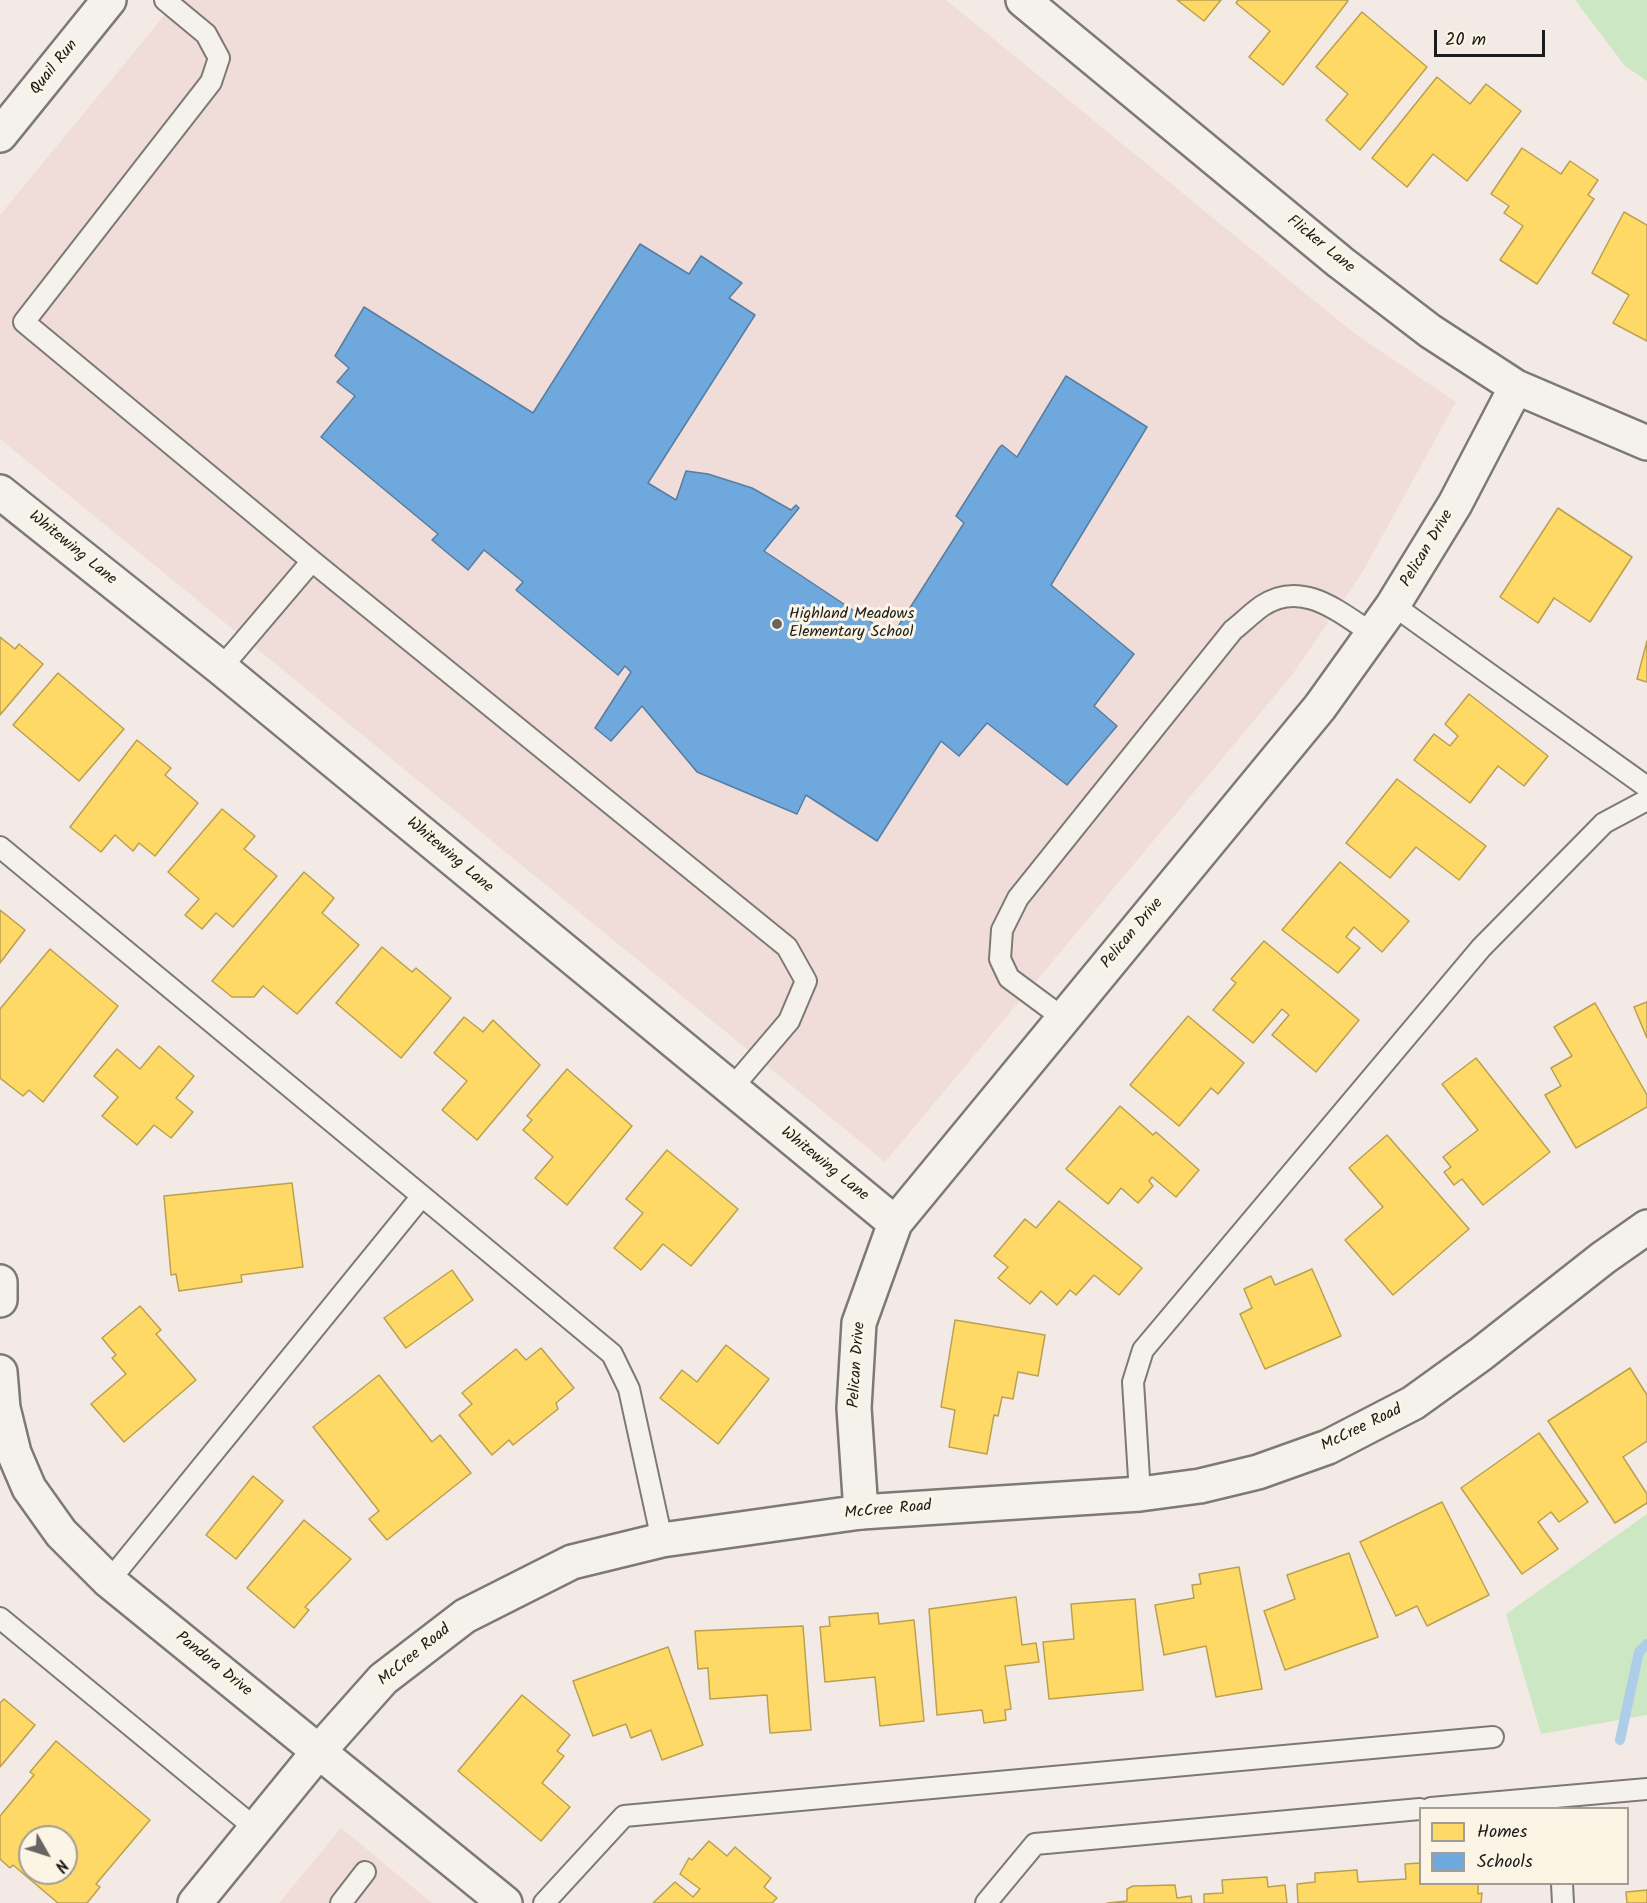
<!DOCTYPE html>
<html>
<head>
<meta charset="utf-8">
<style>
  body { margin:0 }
  #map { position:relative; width:1647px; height:1903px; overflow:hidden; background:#f3eae5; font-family:Kalam,sans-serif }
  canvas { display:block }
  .legend { position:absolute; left:1419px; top:1807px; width:210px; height:78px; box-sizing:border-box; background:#fcf5e5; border:2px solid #a29e95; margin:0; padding:8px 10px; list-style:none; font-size:18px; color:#1c1c1c }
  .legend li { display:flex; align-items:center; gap:12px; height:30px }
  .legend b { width:30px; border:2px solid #a29e95 }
  .north { position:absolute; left:18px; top:1825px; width:60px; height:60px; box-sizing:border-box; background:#fcf5e5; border:2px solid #a29e95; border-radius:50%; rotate:129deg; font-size:16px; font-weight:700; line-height:24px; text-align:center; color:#1c1c1c }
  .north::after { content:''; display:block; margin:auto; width:21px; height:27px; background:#676462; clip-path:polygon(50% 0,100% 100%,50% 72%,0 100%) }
  .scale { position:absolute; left:1434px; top:30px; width:111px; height:27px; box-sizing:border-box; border:3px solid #1c1c1c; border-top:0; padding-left:8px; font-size:18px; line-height:21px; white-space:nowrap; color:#1c1c1c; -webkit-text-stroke:4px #fcf5e5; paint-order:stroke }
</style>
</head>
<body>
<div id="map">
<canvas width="1647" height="1903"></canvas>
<ul class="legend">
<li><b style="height:16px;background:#ffd966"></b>Homes</li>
<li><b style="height:16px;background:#6fa8dc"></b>Schools</li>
</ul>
<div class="north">N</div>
<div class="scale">20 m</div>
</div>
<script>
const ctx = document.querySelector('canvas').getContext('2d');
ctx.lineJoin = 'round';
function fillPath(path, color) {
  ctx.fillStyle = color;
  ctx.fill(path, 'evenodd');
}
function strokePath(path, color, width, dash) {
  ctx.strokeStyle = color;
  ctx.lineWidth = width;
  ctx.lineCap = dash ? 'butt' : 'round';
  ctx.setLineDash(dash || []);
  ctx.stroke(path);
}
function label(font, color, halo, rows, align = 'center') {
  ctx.font = font + ' Kalam,sans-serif';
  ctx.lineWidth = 6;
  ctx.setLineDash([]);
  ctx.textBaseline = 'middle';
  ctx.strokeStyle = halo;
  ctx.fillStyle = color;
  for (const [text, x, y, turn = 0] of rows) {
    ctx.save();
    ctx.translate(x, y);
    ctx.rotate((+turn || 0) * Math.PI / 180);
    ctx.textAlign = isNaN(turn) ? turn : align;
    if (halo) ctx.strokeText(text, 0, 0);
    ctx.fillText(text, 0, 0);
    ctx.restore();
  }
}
fillPath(new Path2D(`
  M177 0H946L1354 333 1456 402 1362 573 1292 675 885 1162 0 439V215Z
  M341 1828 432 1903H279Z`), '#f0ddda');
fillPath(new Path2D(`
  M1575 0H1647V81L1625 66Z
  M1647 1514V1715L1541 1734 1506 1614Z`), '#cce7c3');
const homes = new Path2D(`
  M1177 0H1221L1204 21Z
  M1238 0H1346L1348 1 1283 85 1249 57 1270 31 1236 3Z
  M1362 12 1427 67 1360 150 1326 120 1348 94 1316 67Z
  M1437 77 1470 104 1486 84 1521 111 1467 181 1433 154 1407 187 1372 158Z
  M1522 148 1561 174 1570 161 1598 180 1588 195 1594 199 1537 284 1500 260 1523 226 1504 213 1509 206 1491 194Z
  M1624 212 1647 225V341L1613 323 1629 295 1592 273Z
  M1558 508 1632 557 1590 622 1554 598 1538 623 1500 597Z
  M0 637 15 649 19 644 43 664 0 715Z
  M1647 641V682L1637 679Z
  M58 673 124 729 79 781 13 725Z
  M1469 694 1548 756 1524 786 1498 766 1470 803 1414 760 1434 734 1450 746 1458 736 1445 724Z
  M137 740 171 768 165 775 198 803 155 856 139 843 133 851 115 835 101 852 70 827Z
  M1397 779 1486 846 1459 880 1416 847 1390 878 1346 843Z
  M222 809 255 836 244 849 277 876 233 927 216 913 202 929 185 915 199 899 168 872Z
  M1340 862 1409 921 1382 952 1354 927 1346 937 1360 948 1338 973 1282 930Z
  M304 872 334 898 322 913 359 945 297 1014 263 986 254 997H232L212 981Z
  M0 910 25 930 0 963Z
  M1264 941 1359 1020 1316 1072 1272 1035 1289 1015 1282 1009 1253 1043 1213 1010 1236 983 1231 979Z
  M382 947 412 972 416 968 451 998 401 1058 336 1003Z
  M50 949 118 1006 43 1102 29 1090 23 1096 0 1078V1009Z
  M1647 1002V1038L1634 1007Z
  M1595 1003 1647 1095V1107L1576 1148 1545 1095 1561 1086 1551 1068 1572 1056 1554 1027Z
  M1188 1016 1244 1063 1218 1094 1211 1088 1179 1126 1130 1085Z
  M464 1017 483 1032 493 1020 540 1065 477 1140 442 1110 467 1081 434 1053Z
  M159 1046 194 1076 176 1098 193 1112 171 1138 154 1125 137 1145 102 1116 118 1097 94 1076 117 1049 140 1069Z
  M1476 1058 1550 1152 1483 1205 1462 1179 1454 1185 1444 1172 1451 1167 1443 1157 1478 1130 1442 1084Z
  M567 1069 632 1126 567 1205 535 1178 553 1157 523 1130 532 1120 527 1116Z
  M1120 1106 1153 1135 1156 1132 1199 1170 1176 1197 1152 1177 1149 1181 1153 1186 1138 1203 1121 1188 1108 1204 1066 1169Z
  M1387 1135 1469 1229 1393 1295 1345 1240 1383 1207 1349 1168Z
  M667 1150 738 1209 691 1266 663 1244 641 1270 614 1248 643 1213 626 1199Z
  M292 1183 303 1267 241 1275 242 1282 179 1291 176 1274 171 1275 164 1196Z
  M1059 1201 1142 1268 1119 1295 1094 1275 1076 1295 1070 1290 1057 1305 1041 1291 1030 1304 998 1278 1008 1267 994 1256 1025 1219 1036 1228Z
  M1312 1269 1341 1336 1265 1369 1240 1314 1252 1308 1244 1289 1271 1276 1275 1285Z
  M452 1270 473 1300 406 1348 384 1318Z
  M140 1306 161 1330 156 1334 196 1380 124 1442 91 1404 126 1374 112 1358 116 1355 102 1338Z
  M955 1320 1045 1335 1038 1376 1018 1372 1013 1399 1002 1397 998 1416 994 1415 987 1454 949 1447 955 1410 941 1407Z
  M726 1345 769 1379 718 1444 660 1398 682 1370 697 1382Z
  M541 1348 574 1388 556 1403 558 1409 513 1445 509 1440 492 1455 459 1415 472 1404 462 1393 516 1349 526 1360Z
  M1630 1368 1647 1395V1441L1623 1457 1647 1494V1503L1615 1523 1548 1421Z
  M379 1375 432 1442 440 1435 471 1473 387 1540 369 1519 379 1511 313 1427Z
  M1539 1433 1588 1502 1559 1522 1551 1512 1538 1522 1558 1549 1522 1574 1461 1488Z
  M253 1476 283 1501 236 1559 206 1535Z
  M1442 1502 1489 1595 1427 1626 1417 1606 1396 1616 1360 1542Z
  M304 1520 351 1559 305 1607 309 1610 294 1628 247 1588Z
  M1349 1553 1378 1637 1285 1670 1264 1611 1295 1599 1287 1575Z
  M1239 1567 1262 1689 1216 1697 1206 1646 1164 1655 1155 1605 1194 1598 1192 1585 1201 1584 1199 1574Z
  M1016 1597 1022 1645 1036 1643 1039 1662 1005 1666 1011 1709 1005 1710 1006 1720 984 1723 982 1710 937 1715 929 1609Z
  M1135 1599 1143 1690 1049 1699 1043 1642 1074 1639 1071 1604Z
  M878 1613 879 1624 914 1620 924 1721 880 1726 875 1677 825 1682 820 1627 830 1626 829 1617Z
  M803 1626 811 1730 770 1733 767 1695 710 1699 708 1668 698 1669 695 1631Z
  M668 1647 703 1745 662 1760 651 1730 631 1738 626 1724 593 1736 573 1681Z
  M522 1695 570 1735 557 1751 564 1756 542 1783 570 1807 541 1841 458 1771Z
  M4 1699 35 1725 0 1767V1703Z
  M56 1741 150 1820 96 1884 100 1887 87 1903H58L13 1865 10 1868 0 1859V1816L34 1775 30 1772ZM30 1837H66V1873H30Z
  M709 1841 727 1856 735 1847 771 1878 764 1887 777 1898 772 1903H653L675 1882 693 1897 700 1889 680 1874 689 1858 692 1860Z
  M1420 1863V1884H1478V1894L1482 1893 1481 1903H1298L1297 1884 1315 1882V1873L1357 1870 1358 1882 1406 1879 1405 1864Z
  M1267 1877 1268 1887 1285 1885 1287 1903H1204V1894L1223 1893 1222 1880Z
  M1175 1885 1177 1898 1191 1896 1192 1903H1107L1127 1901V1889L1133 1886Z
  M1647 1890V1903H1627L1626 1892Z`);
fillPath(homes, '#ffd966');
strokePath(homes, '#bba050', 1.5);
const schools = new Path2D(`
  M640 244 689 274 701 256 742 283 729 298 755 315 648 483 676 500 686 471 708 474 752 488 791 510 796 505 799 508 764 551 892 636 964 523 956 516 999 448 1002 445 1017 457 1066 376 1147 427 1051 585 1134 654 1094 706 1117 726 1067 785 987 723 959 756 941 741 877 841 806 795 797 814 697 772 642 706 611 741 595 728 631 672 625 666 618 675 516 590 523 582 484 550 468 570 432 540 438 534 321 437 355 396 337 382 349 368 335 356 364 307 533 413Z`);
fillPath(schools, '#6fa8dc');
strokePath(schools, '#567ea2', 1.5);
strokePath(new Path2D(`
  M1620 1740 1639 1652 1647 1644`), '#aecde9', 10);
const service = new Path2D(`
  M165 0 206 34 219 58 211 82 24 322 312 561 787 947 806 981 789 1021 731 1089
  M1393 605 1647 787
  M221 668 312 561
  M0 847 422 1196
  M1063 1018 1009 978 1000 959 1002 930 1018 898 1233 630C1242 623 1252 613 1262 606 1302 579 1339 612 1373 634
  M1140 1494 1133 1382 1143 1350 1481 948 1604 823 1647 800
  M109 1581 422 1196 612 1354 629 1389 662 1540
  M0 1618 255 1828
  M1431 1808 1647 1789
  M1562 1884 1563 1903
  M341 1903 365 1872
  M544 1903 624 1816 1493 1737
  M986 1903 1035 1844 1420 1809`);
const minor = new Path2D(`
  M1023 0 1340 262 1430 331 1516 387 1647 443
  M0 135 109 0
  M0 492 221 668 895 1223
  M0 1282V1300
  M0 1372 3 1408 14 1453 29 1488 61 1533 109 1581 505 1903
  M861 1512 854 1408 859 1323 895 1223 1320 707 1393 605 1455 504 1516 387`);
const tertiary = new Path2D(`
  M195 1903 319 1751 383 1679 465 1616 572 1562 662 1540 861 1512 1140 1494 1200 1486 1258 1472 1328 1447 1413 1403 1481 1354 1603 1258 1647 1227`);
strokePath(service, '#7d7976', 24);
strokePath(minor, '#7d7976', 38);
strokePath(tertiary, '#7d7976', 38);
strokePath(service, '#f5f1eb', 20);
strokePath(minor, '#f5f1eb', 33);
strokePath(tertiary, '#f5f1eb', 33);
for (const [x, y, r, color] of [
  [777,624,6,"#676462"]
]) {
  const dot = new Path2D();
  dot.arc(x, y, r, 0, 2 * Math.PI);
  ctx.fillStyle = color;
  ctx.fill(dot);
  strokePath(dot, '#fcf5e5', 2);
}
label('16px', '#1c1c1c', '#fcf5e5', [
  ["Quail Run",55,68,-51],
  ["Flicker Lane",1320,245,39],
  ["Whitewing Lane",72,549,39],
  ["Pelican Drive",1428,549,-59],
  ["Whitewing Lane",449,856,40],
  ["Pelican Drive",1133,934,-50],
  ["Whitewing Lane",824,1165,39],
  ["Pelican Drive",858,1365,-86],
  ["McCree Road",1362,1429,-26],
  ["McCree Road",888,1511,-5],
  ["McCree Road",415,1656,-39],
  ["Pandora Drive",213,1665,39]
]);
label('16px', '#1c1c1c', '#fcf5e5', [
  ["Highland Meadows",789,615],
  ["Elementary School",789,633]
], 'left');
</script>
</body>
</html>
